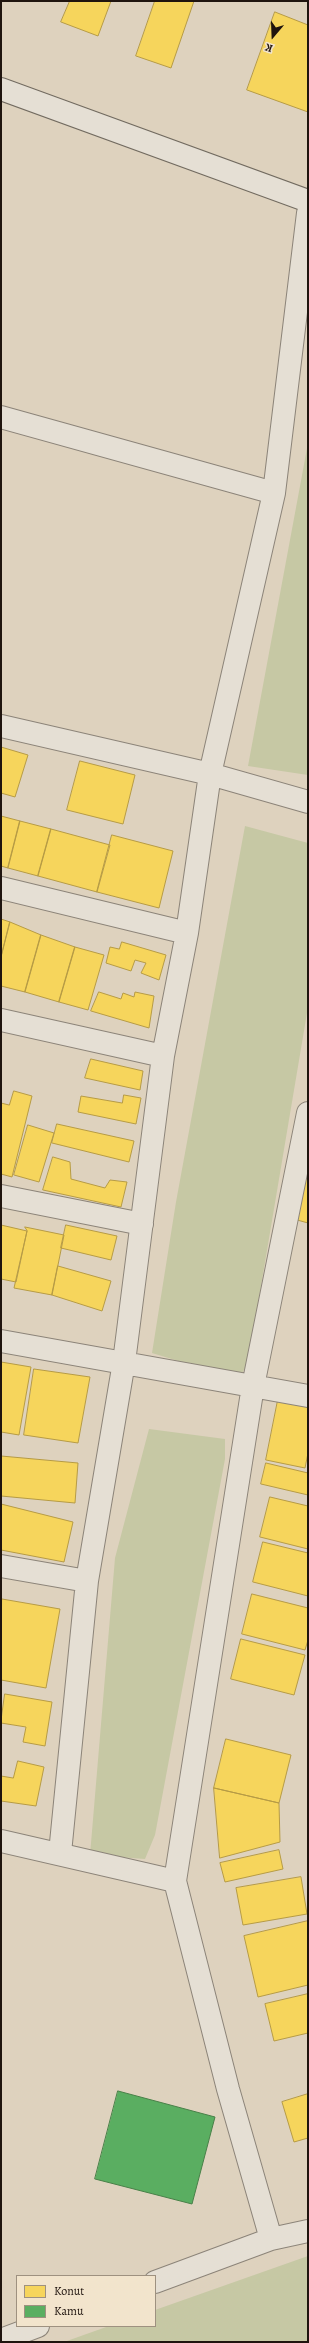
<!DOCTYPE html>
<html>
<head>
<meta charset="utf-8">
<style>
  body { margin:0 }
  #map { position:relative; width:309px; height:2343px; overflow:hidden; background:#ded2be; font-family:Alegreya,serif }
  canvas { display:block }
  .frame { position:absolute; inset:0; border:2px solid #1f140e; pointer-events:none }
  .legend { position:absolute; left:16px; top:2275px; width:140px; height:52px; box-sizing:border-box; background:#f2e4cc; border:1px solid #9e9180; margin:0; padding:5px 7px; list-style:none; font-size:12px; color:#1f140e }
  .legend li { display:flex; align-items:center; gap:8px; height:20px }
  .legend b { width:20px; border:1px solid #9e9180 }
  .north { position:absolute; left:253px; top:16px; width:40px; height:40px; -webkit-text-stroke:3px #f2e4cc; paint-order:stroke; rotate:199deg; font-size:11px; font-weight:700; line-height:16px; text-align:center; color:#1f140e }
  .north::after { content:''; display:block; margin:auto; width:14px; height:18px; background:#1f140e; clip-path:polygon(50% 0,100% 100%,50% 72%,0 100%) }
</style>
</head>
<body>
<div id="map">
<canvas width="309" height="2343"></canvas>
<div class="frame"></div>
<ul class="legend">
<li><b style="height:11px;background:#f6d55c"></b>Konut</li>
<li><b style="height:11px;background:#5aae61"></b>Kamu</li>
</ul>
<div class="north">K</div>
</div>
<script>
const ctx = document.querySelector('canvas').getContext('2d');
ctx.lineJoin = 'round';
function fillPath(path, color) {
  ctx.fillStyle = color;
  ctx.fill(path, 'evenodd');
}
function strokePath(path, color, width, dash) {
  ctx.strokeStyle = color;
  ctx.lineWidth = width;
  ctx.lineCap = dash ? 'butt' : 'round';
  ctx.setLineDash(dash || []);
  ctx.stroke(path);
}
fillPath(new Path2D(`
  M308 443V775L248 766Z
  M245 826 308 843V1007L248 1363 241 1375 221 1374 152 1353 176 1202Z
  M149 1429 225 1439V1459L155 1835 145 1859 90 1855 115 1558Z
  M308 2256V2342H64L109 2326H155V2310Z`), '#c6c8a4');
const homes = new Path2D(`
  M70 1H111L98 36 61 22Z
  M155 1H194L171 68 136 56Z
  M275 12 308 25V112L247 90Z
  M1 747 28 755 15 797 1 793Z
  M80 761 135 775 123 824 67 810Z
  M1 816 20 821 8 868 1 866Z
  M20 821 51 829 38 876 8 868Z
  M51 829 110 845 97 892 38 876Z
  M112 835 173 851 159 908 97 892Z
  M1 919 10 922 1 957Z
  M10 922 41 935 25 992 1 986V957Z
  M41 935 75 947 59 1002 25 992Z
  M122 942 166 955 159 980 141 973 146 963 135 960 131 971 106 963 110 947 119 949Z
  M75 947 104 955 88 1010 59 1002Z
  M99 992 121 999 123 993 134 997 135 992 154 996 149 1028 91 1011Z
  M91 1059 143 1071 140 1090 85 1078Z
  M14 1091 32 1096 12 1177 1 1174V1103L9 1105Z
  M124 1095 141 1098 136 1124 78 1112 81 1096 122 1103Z
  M57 1124 134 1141 129 1162 52 1143Z
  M28 1125 54 1133 39 1182 14 1175Z
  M308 1131V1223L290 1218Z
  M53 1157 70 1162 71 1179 105 1188 110 1180 127 1182 121 1207 43 1190Z
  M1 1225 27 1231 16 1282 1 1279Z
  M66 1225 117 1236 111 1260 61 1248Z
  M25 1227 64 1235 52 1295 14 1288 27 1231Z
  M58 1266 111 1281 102 1311 52 1295Z
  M1 1362 31 1367 19 1435 1 1432Z
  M34 1369 90 1377 78 1443 24 1435Z
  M278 1400 308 1407V1453L305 1468 266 1460Z
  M1 1456 78 1463 75 1503 1 1496Z
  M266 1463 308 1473V1495L261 1484Z
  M270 1497 308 1506V1549L260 1537Z
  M1 1504 73 1522 64 1562 1 1550Z
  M263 1542 308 1553V1596L253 1582Z
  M252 1594 308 1608V1640L305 1650 242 1634Z
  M2 1599 60 1609 46 1688 1 1680Z
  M241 1639 305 1655 294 1695 231 1679Z
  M5 1694 52 1702 45 1746 23 1742 26 1727 1 1723Z
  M226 1739 291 1755 279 1803 214 1788Z
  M18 1761 44 1767 36 1806 1 1801V1776L13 1778Z
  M214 1788 279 1803 280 1842 220 1858Z
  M279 1850 283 1869 225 1882 220 1863Z
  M301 1877 307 1914 243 1925 236 1888Z
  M308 1921V1985L258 1997 244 1936Z
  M308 1994V2033L274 2041 265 2004Z
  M308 2094V2138L294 2142 282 2102Z`);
fillPath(homes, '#f6d55c');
strokePath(homes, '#b69b45', 1);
const public = new Path2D(`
  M118 2091 215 2117 192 2204 95 2179Z`);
fillPath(public, '#5aae61');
strokePath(public, '#488048', 1);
const street = new Path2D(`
  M1 417 274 493
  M1 726 210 774 308 802
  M1 888 187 933
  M1 1020 163 1056
  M1 1196 142 1224
  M1 1341 308 1396
  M1 1566 87 1581
  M1 1841 175 1881
  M60 1853 87 1581 124 1362 163 1056 187 933 210 774 274 493 308 213
  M271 2239 228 2089 175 1881 253 1386 308 1113
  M155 2282 271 2239 308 2231
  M1 2340 38 2326`);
const secondary = new Path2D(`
  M1 89 308 201`);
strokePath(street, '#8c8479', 24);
strokePath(secondary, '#726b60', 24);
strokePath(street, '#e5dfd4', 22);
strokePath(secondary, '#e5dfd4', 22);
</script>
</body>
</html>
